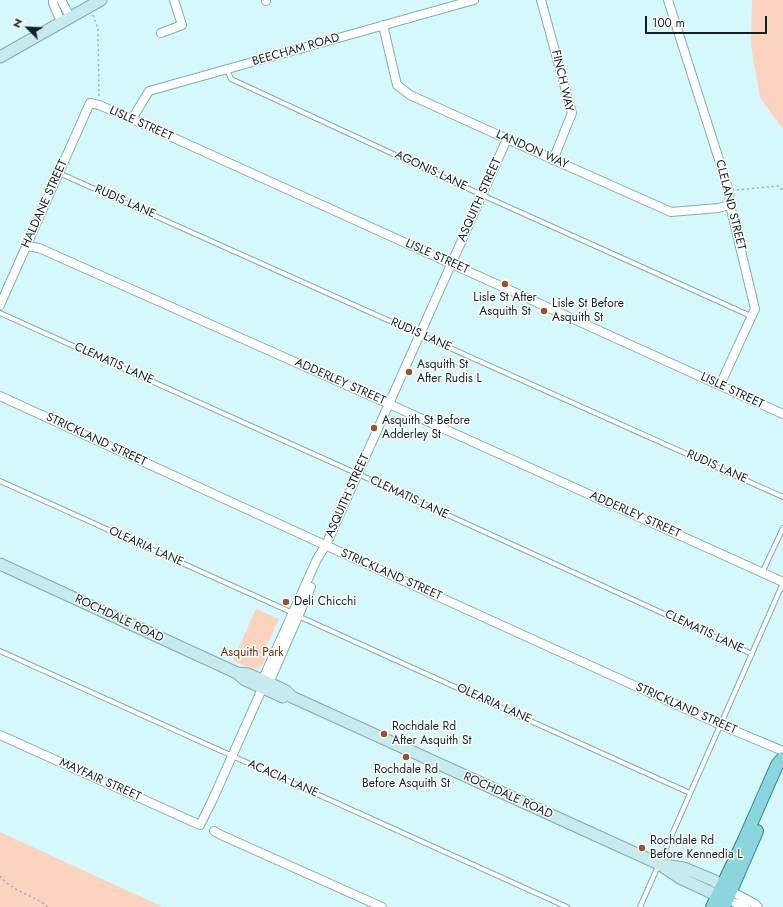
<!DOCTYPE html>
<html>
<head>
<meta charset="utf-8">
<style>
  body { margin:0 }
  #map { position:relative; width:783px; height:907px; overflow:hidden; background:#d5f8fd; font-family:Jost,sans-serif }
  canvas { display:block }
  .north { position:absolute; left:8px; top:8px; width:40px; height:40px; -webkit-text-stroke:3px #fefefe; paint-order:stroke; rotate:294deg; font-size:11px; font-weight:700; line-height:16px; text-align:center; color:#112224 }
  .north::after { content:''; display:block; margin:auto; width:14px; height:18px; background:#112224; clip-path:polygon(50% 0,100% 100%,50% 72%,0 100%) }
  .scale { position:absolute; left:645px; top:16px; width:122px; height:18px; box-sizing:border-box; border:2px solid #112224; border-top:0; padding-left:5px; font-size:12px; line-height:14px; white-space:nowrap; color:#112224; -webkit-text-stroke:3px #fefefe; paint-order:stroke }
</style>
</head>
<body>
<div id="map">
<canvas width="783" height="907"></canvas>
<div class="north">N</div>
<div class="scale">100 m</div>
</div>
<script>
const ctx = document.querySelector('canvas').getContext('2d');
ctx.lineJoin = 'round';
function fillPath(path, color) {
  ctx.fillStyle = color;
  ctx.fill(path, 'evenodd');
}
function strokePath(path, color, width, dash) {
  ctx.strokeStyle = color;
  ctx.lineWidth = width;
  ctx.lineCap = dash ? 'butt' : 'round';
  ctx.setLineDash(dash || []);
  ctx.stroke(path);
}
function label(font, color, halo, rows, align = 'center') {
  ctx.font = font + ' Jost,sans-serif';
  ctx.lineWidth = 3;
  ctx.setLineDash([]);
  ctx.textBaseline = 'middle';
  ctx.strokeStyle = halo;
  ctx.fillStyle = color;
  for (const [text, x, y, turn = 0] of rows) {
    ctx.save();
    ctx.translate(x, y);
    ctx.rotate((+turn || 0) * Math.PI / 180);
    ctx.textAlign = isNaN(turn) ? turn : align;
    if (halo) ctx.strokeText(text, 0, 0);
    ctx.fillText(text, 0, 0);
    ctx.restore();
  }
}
fillPath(new Path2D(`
  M752 0H783V129L760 98 751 45Z
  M256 609 279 619C275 628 270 637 267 646 266 651 266 657 264 662 258 675 242 665 233 660Z
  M0 832 163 907H0Z`), '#fcd3bf');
const lane = new Path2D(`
  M227 69 231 79 482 195 751 316
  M59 173 783 497
  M0 313 358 474 752 654
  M0 481 293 613
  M762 573 783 528
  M298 616 690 793
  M0 651 567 907
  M640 907 783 583`);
const street = new Path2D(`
  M53 0V3L61 22
  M61 0 70 17
  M266 0V1
  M541 0 572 113 553 160
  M668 0 729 191 730 205 755 309 720 385
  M383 25 397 85 410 95 507 139 671 212 718 208 730 205
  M161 33 182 25 174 0
  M132 119 149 91 474 0
  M27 246 39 248 389 404 783 582
  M0 305 90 103 99 105 132 119 783 414
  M0 396 314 540 721 725 783 751
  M262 684V681L317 559 326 545 507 139
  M0 735 200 825 212 801 262 689 269 683 311 587
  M214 831 221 835 382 907
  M731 891 755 904 758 907
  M727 900 746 907`);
const secondary = new Path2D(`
  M0 57 101 0
  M0 564 237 673 245 680 283 697
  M237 673 248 674 269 683 286 691 292 697 659 864 680 878 725 899
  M664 865 684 868 713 880 729 890`);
const primary = new Path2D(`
  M712 907 744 840 777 765 783 758
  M724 907 757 831`);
strokePath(lane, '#81acb2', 6);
strokePath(street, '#81acb2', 10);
strokePath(secondary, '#81acb2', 13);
strokePath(primary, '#30848e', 14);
strokePath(new Path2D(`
  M93 15 98 29 99 97
  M737 190 778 186 783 190
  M0 876C5 882 11 887 18 890 28 896 39 899 48 907`), '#94b1b5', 1.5, [2, 3]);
strokePath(lane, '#fff', 4);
strokePath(street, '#fff', 8);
strokePath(secondary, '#c6eaee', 11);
strokePath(primary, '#8cd5dd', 12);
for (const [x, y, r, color] of [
  [505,284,4,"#99532b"],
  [544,311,4,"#99532b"],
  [409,372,4,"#99532b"],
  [374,428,4,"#99532b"],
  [286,602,4,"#99532b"],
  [384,734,4,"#99532b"],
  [406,757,4,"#99532b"],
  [642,848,4,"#99532b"]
]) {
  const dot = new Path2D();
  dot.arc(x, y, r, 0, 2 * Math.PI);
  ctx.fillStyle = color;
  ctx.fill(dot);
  strokePath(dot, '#fefefe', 1.5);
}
label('12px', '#112224', '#fefefe', [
  ["BEECHAM ROAD",296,50,-16],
  ["FINCH WAY",562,81,77],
  ["LISLE STREET",141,124,24],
  ["LANDON WAY",532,150,24],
  ["AGONIS LANE",431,171,25],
  ["ASQUITH STREET",480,200,-66],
  ["RUDIS LANE",125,202,24],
  ["HALDANE STREET",45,204,-66],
  ["CLELAND STREET",730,205,76],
  ["LISLE STREET",437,257,24],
  ["RUDIS LANE",421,335,24],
  ["CLEMATIS LANE",114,364,24],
  ["ADDERLEY STREET",340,382,24],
  ["LISLE STREET",732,391,25],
  ["STRICKLAND STREET",96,440,25],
  ["RUDIS LANE",717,467,24],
  ["ASQUITH STREET",348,496,-66],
  ["CLEMATIS LANE",409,498,25],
  ["ADDERLEY STREET",635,515,24],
  ["OLEARIA LANE",146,547,24],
  ["STRICKLAND STREET",391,575,24],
  ["ROCHDALE ROAD",119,619,25],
  ["CLEMATIS LANE",704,632,25],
  ["OLEARIA LANE",494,704,24],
  ["STRICKLAND STREET",686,709,24],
  ["ACACIA LANE",283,779,24],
  ["MAYFAIR STREET",100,780,24],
  ["ROCHDALE ROAD",508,796,24]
]);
label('12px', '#112224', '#fefefe', [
  ["Lisle St After",505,298,"center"],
  ["Asquith St",505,312,"center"],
  ["Lisle St Before",552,304],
  ["Asquith St",552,318],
  ["Asquith St",417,365],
  ["After Rudis L",417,379],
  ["Asquith St Before",382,421],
  ["Adderley St",382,435],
  ["Deli Chicchi",294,602],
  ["Rochdale Rd",392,727],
  ["After Asquith St",392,741],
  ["Rochdale Rd",406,770,"center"],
  ["Before Asquith St",406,784,"center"],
  ["Rochdale Rd",650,841],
  ["Before Kennedia L",650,855]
], 'left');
label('12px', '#6d3005', '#fefefe', [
  ["Asquith Park",252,653]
]);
</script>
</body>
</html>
